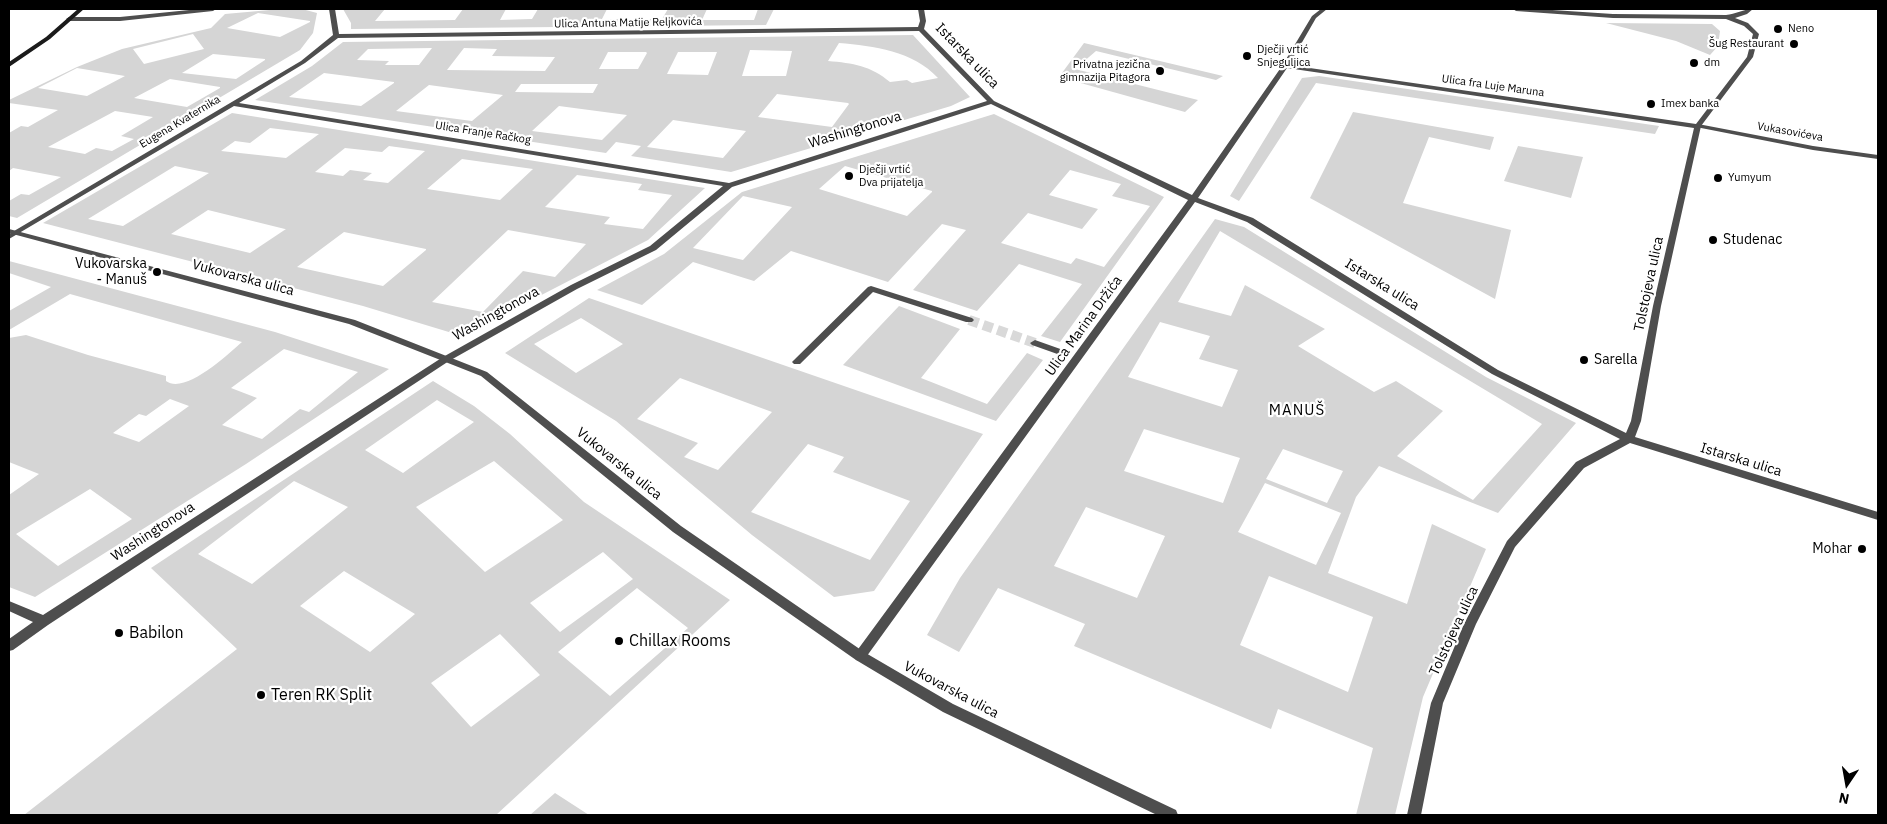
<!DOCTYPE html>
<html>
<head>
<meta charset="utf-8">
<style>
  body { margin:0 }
  #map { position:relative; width:1887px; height:824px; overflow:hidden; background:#fff; font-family:"IBM Plex Sans",sans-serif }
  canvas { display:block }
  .frame { position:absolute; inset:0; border:10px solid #000; pointer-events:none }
  .north { position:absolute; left:1822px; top:759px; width:50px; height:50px; -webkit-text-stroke:4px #fff; paint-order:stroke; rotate:192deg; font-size:14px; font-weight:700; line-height:20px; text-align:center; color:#000 }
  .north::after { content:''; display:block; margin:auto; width:18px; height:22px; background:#000; clip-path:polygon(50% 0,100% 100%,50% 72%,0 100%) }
</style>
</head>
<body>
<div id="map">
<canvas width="1887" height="824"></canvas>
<div class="frame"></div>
<div class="north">N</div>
</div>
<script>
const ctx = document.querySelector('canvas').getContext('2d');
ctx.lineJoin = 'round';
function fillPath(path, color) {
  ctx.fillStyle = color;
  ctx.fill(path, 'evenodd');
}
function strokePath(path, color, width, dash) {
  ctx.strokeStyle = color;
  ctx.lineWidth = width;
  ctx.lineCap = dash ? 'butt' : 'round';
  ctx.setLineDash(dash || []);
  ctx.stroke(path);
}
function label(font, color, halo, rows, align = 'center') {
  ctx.font = font + ' "IBM Plex Sans",sans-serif';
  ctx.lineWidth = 4.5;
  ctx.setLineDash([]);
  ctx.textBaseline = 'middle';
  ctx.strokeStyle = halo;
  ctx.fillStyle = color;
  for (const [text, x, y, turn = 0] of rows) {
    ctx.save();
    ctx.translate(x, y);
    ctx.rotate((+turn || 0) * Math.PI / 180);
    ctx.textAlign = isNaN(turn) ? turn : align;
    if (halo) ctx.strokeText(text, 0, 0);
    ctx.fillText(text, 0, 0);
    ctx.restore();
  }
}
fillPath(new Path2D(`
  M281 9H302L317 13 313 33 300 50 17 218 9 216V201L21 194 29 195 61 177 13 168 9 171V133L21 126 28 127 58 110 9 103V100L77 67 122 49 211 28 225 14ZM258 13 310 21V22L280 37 227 28ZM193 34 204 49 144 64 133 49ZM213 54 265 59V60L236 79 182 73ZM77 68 125 76 87 96 38 88ZM170 79 220 87V88L187 107 134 98ZM115 111 153 117 121 136 134 139 112 151 96 148 85 154 48 147Z
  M343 9H385L375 21 455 20 463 9H506L500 20 532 19 538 9H607L602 19H662L668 9H707L702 20H754L758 9H774L766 25 351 29V23Z
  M1606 23 1712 24 1720 31 1718 46 1710 55 1676 41Z
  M913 35 970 97 951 106 731 172 631 156 641 146 616 142 606 153 255 100 312 66 343 42ZM839 43C874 46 913 51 938 78L912 83 907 80 890 82C871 66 853 63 828 61ZM432 48 419 65H385L389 61 357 60 368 49ZM464 48 497 49 492 56 555 57 545 71 447 70ZM750 50 792 51 786 76H742ZM608 52H646L647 53 638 69H599ZM678 52H717L708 75 667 74ZM324 73 394 82V83L361 106 289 97ZM521 84H598L593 93 515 92ZM429 85 503 95 472 121 396 111ZM777 94 848 103 849 104 832 127 758 117ZM559 106 627 115 602 140 532 131ZM673 120 746 131 723 158 647 147Z
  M1084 43 1223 76 1216 80 1096 51 1075 69 1198 100 1185 112 1059 77Z
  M1319 76 1659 126 1655 134 1316 83 1239 201 1230 196 1302 78Z
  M1353 112 1494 137 1490 150 1429 137 1403 203 1511 230 1495 299 1310 198Z
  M232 113 705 188 648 240 462 336 363 306 43 223ZM270 128 319 134 286 158 221 151 235 141 250 143ZM389 146 425 151 388 183 363 180 372 173 350 170 343 176 315 172 345 148 382 152ZM462 159 533 169 500 200 427 189ZM175 166 209 173 123 226 88 219ZM577 175 642 184 638 190 672 195 643 229 604 224 610 217 545 207ZM208 210 285 229H286L250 253 171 234ZM508 230 586 244 555 277 523 271 483 312 432 302ZM344 232 426 249V250L383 286 297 267Z
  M994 114 1164 197 1060 342 1041 336 1082 284 1019 264 977 311 913 290 966 230 942 224 888 282 791 251 754 281 693 262 642 305 597 290 664 254 742 192ZM845 166 932 191V192L907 216 819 189ZM1070 170 1121 184 1112 196 1150 206 1104 267 1076 258 1071 264 1001 243 1028 213 1082 229 1098 209 1049 195ZM743 196 792 207 743 260 693 248Z
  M1518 146 1583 157 1571 198 1504 181Z
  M1215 219 1244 227 1486 377 1576 423 1498 513 1379 466 1356 497 1328 573 1407 604 1432 524 1486 549 1423 697 1395 815H1356L1373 748 1278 709 1271 729 1074 646 1085 624 998 588 959 652 927 635 960 578ZM1220 231 1542 424 1473 500 1397 456 1443 411 1396 381 1374 392 1298 346 1325 329 1245 285 1231 316 1178 302ZM1160 322 1210 336 1199 359 1238 370 1222 407 1128 377ZM1144 429 1240 458 1223 503 1124 471ZM1283 449 1343 471 1327 503 1266 479ZM1265 483 1341 513 1316 565 1238 532ZM1086 507 1165 536 1137 598 1054 566ZM1269 576 1373 617 1348 692 1240 645Z
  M9 261 275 332 389 369 246 464 35 597 9 587V495L39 474 9 462V338L26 335 88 355 166 376V381C185 395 227 355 242 342L70 294 9 330V311L51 287 9 273ZM284 349 358 372 309 412 300 409 262 439 222 425 257 398 231 388ZM170 399 189 406 139 442 113 433 139 414 146 416ZM90 489 132 519 58 566 16 534Z
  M589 298 983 434 874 591 834 597 752 535 616 421 505 353ZM581 318 623 344 576 373 534 344ZM680 378 772 412 718 470 684 457 698 443 637 419ZM808 444 844 457 833 472 910 501 870 560 751 512Z
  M899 306 960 329 921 378 987 404 1027 353 1043 360 996 421 843 365Z
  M433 381 474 406 510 434 584 502 730 600 496 815H24L237 649 151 568ZM437 400 474 422 403 473 365 450ZM494 461 563 520 485 572 416 507ZM294 481 348 507 252 584 198 554ZM603 552 633 579 560 632 530 603ZM344 571 415 614 370 652 300 606ZM637 588 688 628 610 696 558 652ZM500 634 540 675 471 727 431 683Z
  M555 793 589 815H530Z`), '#d5d5d5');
strokePath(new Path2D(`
  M969 320 973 321`), '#d9d9d9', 8, [8, 4]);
strokePath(new Path2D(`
  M969 320 1035 343`), '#d9d9d9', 10, [10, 5]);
fillPath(new Path2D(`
  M1698 124 1813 146 1878 155V159L1813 150 1696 127V125Z
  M871 286 972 318 974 320 972 322H966L873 292 800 364H794L792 362 794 360 868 287Z
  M1035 340 1066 351 1068 353 1063 356 1032 345 1030 343Z`), '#4e4e4e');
fillPath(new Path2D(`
  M199 9H216L213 11 120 21H69L66 19 69 17H120Z
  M329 9H335L339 34 918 27 920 21 918 9H924L926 21 924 29 994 101 1192 195 1282 66 1312 16 1321 9H1327L1316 18 1289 65 1696 124 1747 57 1753 34 1744 26 1726 19 1613 18 1516 11 1513 9H1537L1613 14 1726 15C1735 14 1744 9 1753 9L1747 14 1735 18 1748 23 1759 34 1753 57 1701 126 1661 306 1641 421 1635 437 1878 512V520L1630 443 1584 468 1515 547 1476 624 1443 703 1421 815H1407L1431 703 1464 624 1507 541 1576 462 1620 439 1492 374 1247 222 1195 202 864 660 860 661 856 660 854 656 856 652 1188 200 991 104 732 187 656 250 577 289 449 361 48 625 13 650 9 651V639L33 622 9 611V601L43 615 443 357 571 285 650 246 723 186 234 106 9 239V234L301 61 333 35ZM919 31 987 101 729 183 239 103 305 63 338 38ZM1287 68 1694 128 1653 306 1631 421 1626 433 1498 370 1253 218 1198 198Z`), '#4e4e4e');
fillPath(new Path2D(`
  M9 229 355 320 487 372 681 526 864 652 953 704 1176 810 1178 815H1157L943 712 856 660 673 532 481 376 349 324 9 233Z`), '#4e4e4e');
fillPath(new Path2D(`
  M78 9H84L50 39 9 67V62L46 37Z`), '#1b1b1b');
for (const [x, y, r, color] of [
  [1778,29,5,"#000"],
  [1794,44,5,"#000"],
  [1247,56,5,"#000"],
  [1694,63,5,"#000"],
  [1160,71,5,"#000"],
  [1651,104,5,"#000"],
  [849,176,5,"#000"],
  [1718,178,5,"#000"],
  [1713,240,5,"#000"],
  [157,272,5,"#000"],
  [1584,360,5,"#000"],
  [1862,549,5,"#000"],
  [119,633,5,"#000"],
  [619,641,5,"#000"],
  [261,695,5,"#000"]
]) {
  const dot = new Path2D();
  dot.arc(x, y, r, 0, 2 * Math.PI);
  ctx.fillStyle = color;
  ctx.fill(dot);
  strokePath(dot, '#fff', 2);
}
label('11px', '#000', '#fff', [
  ["Ulica Antuna Matije Reljkovića",628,23,-1],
  ["Ulica fra Luje Maruna",1493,86,8],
  ["Eugena Kvaternika",180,122,-31],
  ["Vukasovićeva",1790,132,10],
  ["Ulica Franje Račkog",483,133,9]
]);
label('11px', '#000', '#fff', [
  ["Neno",1788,29],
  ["Šug Restaurant",1784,44,"right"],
  ["Dječji vrtić",1257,50],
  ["Snjeguljica",1257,63],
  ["dm",1704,63],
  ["Privatna jezična",1150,65,"right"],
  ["gimnazija Pitagora",1150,78,"right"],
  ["Imex banka",1661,104],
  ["Dječji vrtić",859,170],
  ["Dva prijatelja",859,183],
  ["Yumyum",1728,178]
], 'left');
label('14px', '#000', '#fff', [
  ["Istarska ulica",967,56,46],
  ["Washingtonova",855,130,-17],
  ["Vukovarska ulica",243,278,15],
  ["Tolstojeva ulica",1649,284,-78],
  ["Istarska ulica",1382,285,32],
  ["Washingtonova",496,314,-29],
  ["Ulica Marina Držića",1084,326,-54],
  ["Istarska ulica",1741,460,17],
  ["Vukovarska ulica",619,464,39],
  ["Washingtonova",153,532,-33],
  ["Tolstojeva ulica",1454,631,-65],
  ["Vukovarska ulica",951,690,28]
]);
label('14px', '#000', '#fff', [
  ["Studenac",1723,240],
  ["Vukovarska",147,264,"right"],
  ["- Manuš",147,280,"right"],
  ["Sarella",1594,360],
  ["Mohar",1852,549,"right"]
], 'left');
ctx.letterSpacing = '1px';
label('15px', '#000', '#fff', [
  ["MANUŠ",1297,411]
]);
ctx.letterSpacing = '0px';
label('16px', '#000', '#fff', [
  ["Babilon",129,633],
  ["Chillax Rooms",629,641],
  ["Teren RK Split",271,695]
], 'left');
</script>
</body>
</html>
